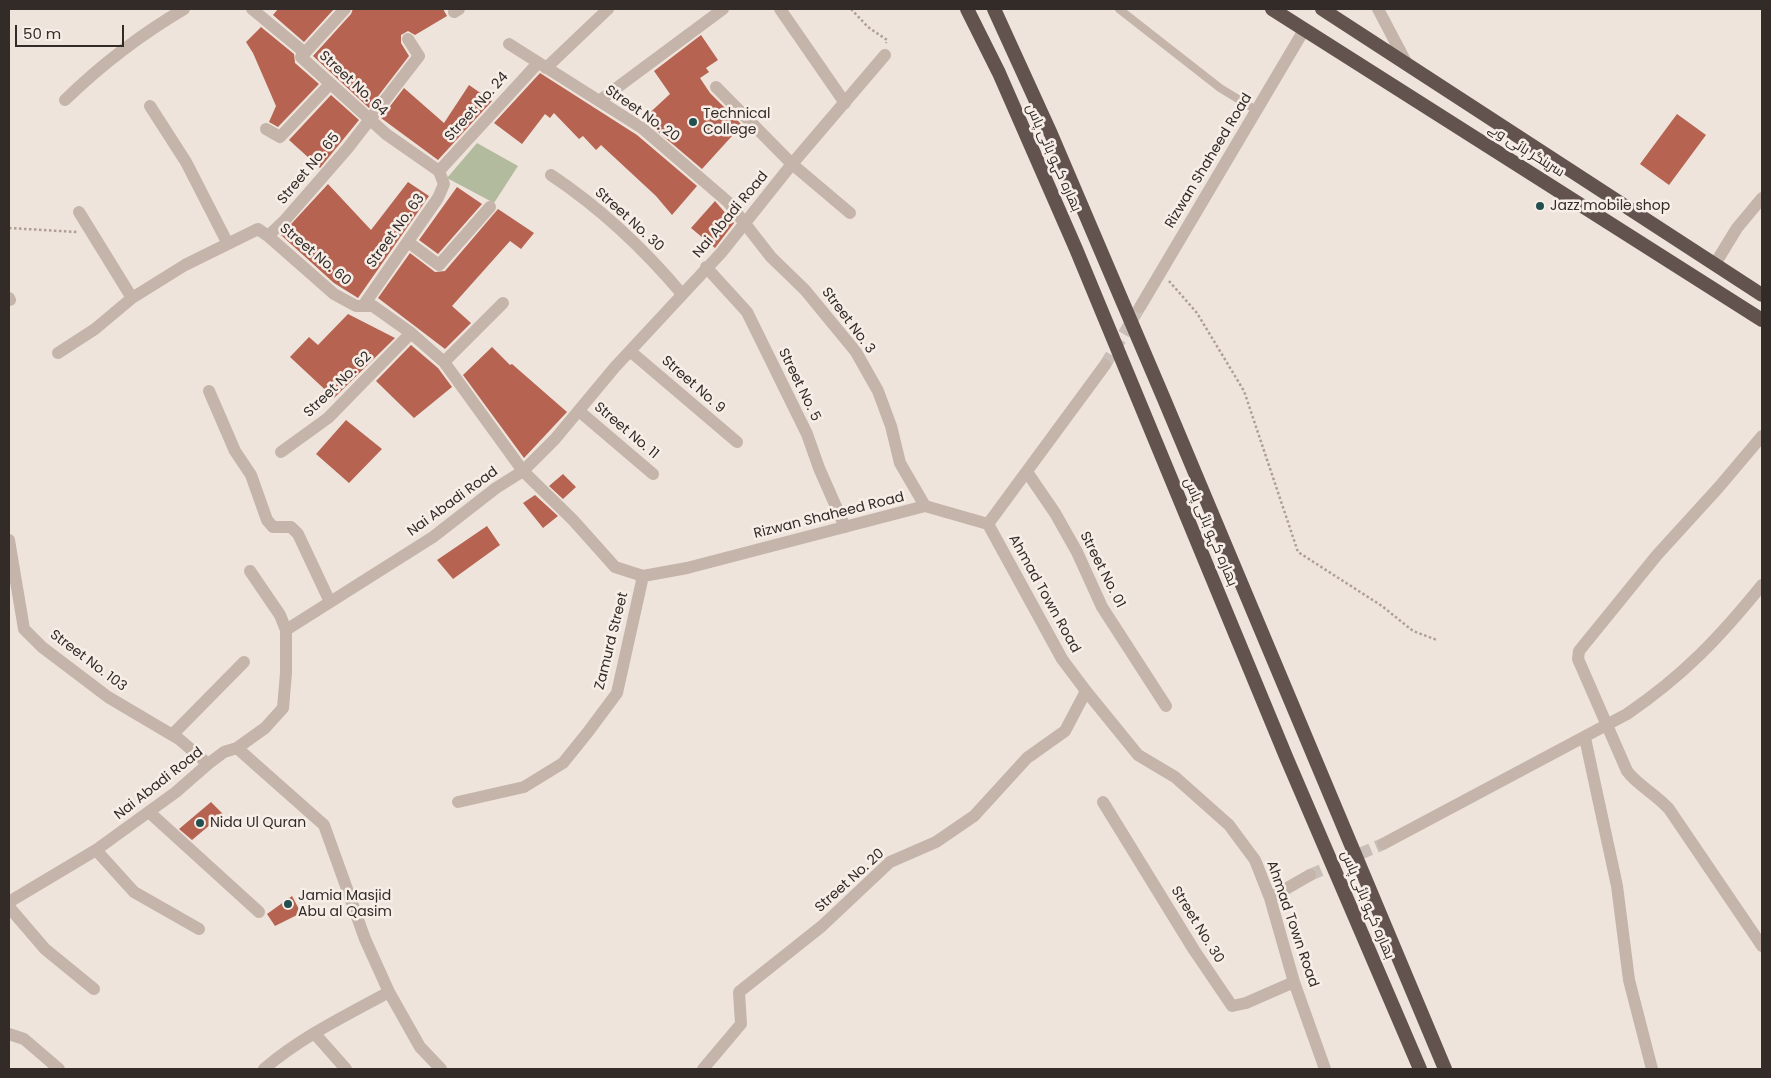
<!DOCTYPE html>
<html>
<head>
<meta charset="utf-8">
<style>
  body { margin:0 }
  #map { position:relative; width:1771px; height:1078px; overflow:hidden; background:#eee4dc; font-family:Poppins,sans-serif }
  canvas { display:block }
  .frame { position:absolute; inset:0; border:10px solid #332b28; pointer-events:none }
  .scale { position:absolute; left:15px; top:25px; width:109px; height:22px; box-sizing:border-box; border:2px solid #332b28; border-top:0; padding-left:6px; font-size:15px; line-height:18px; white-space:nowrap; color:#332b28; -webkit-text-stroke:4px #f7eee7; paint-order:stroke }
</style>
</head>
<body>
<div id="map">
<canvas width="1771" height="1078"></canvas>
<div class="frame"></div>
<div class="scale">50 m</div>
</div>
<script>
const ctx = document.querySelector('canvas').getContext('2d');
ctx.lineJoin = 'round';
function fillPath(path, color) {
  ctx.fillStyle = color;
  ctx.fill(path, 'evenodd');
}
function strokePath(path, color, width, dash) {
  ctx.strokeStyle = color;
  ctx.lineWidth = width;
  ctx.lineCap = dash ? 'butt' : 'round';
  ctx.setLineDash(dash || []);
  ctx.stroke(path);
}
function label(font, color, halo, rows, align = 'center') {
  ctx.font = font + ' Poppins,Cairo,sans-serif';
  ctx.lineWidth = 5;
  ctx.setLineDash([]);
  ctx.textBaseline = 'middle';
  ctx.strokeStyle = halo;
  ctx.fillStyle = color;
  for (const [text, x, y, turn = 0] of rows) {
    ctx.save();
    ctx.translate(x, y);
    ctx.rotate((+turn || 0) * Math.PI / 180);
    ctx.textAlign = isNaN(turn) ? turn : align;
    if (halo) ctx.strokeText(text, 0, 0);
    ctx.fillText(text, 0, 0);
    ctx.restore();
  }
}
fillPath(new Path2D(`
  M477 143 518 166 494 203 447 178Z`), '#b3bb9e');
fillPath(new Path2D(`
  M278 9H334L304 42 273 15Z
  M353 9H443L447 16 415 35 408 31 401 35V43L409 56 369 108 313 56 351 14Z
  M261 27 294 54 295 63 319 84 278 127 269 122 276 106 253 53 246 42Z
  M701 35 718 60 706 68 709 72 700 78 710 93 742 125 702 169 643 119 670 94 654 71Z
  M540 73 637 135 697 186 672 215 656 196 601 145 596 150 583 136 579 139 554 113 550 118 545 114 522 144 494 123Z
  M469 85 492 101 438 160 381 118 404 88 444 123Z
  M331 95 359 120 320 168 289 140Z
  M1677 114 1706 135 1669 185 1640 164Z
  M408 182 429 196 358 298 334 283 281 235 328 184 371 230Z
  M457 187 482 204 438 254 419 240Z
  M715 201 734 223 715 248 691 228Z
  M498 209 534 233 521 249 510 241 452 306 471 323 445 349 378 298 410 253 435 272 445 271Z
  M348 314 395 338 334 398 290 357 309 337 318 345Z
  M411 345 438 368 452 387 414 418 376 381Z
  M492 347 510 365 512 364 567 412 524 458 463 375Z
  M346 420 382 449 349 483 316 454Z
  M563 474 576 487 563 499 549 486Z
  M535 495 558 516 543 528 523 503Z
  M487 526 500 545 453 579 437 560Z
  M211 802 223 814 192 840 179 829Z
  M292 896 301 913 275 926 267 914Z`), '#b66352');
strokePath(new Path2D(`
  M1105 365 1140 307
  M1310 875 1383 844`), '#c9bfb8', 12, [12, 6]);
strokePath(new Path2D(`
  M851 9 868 27 887 40 886 43
  M9 228 77 232
  M1169 281 1197 313 1244 391 1298 552 1382 606 1413 631 1437 640`), '#b09e94', 2.5, [2.5, 2.5]);
strokePath(new Path2D(`
  M1119 9 1220 88 1256 110`), '#c5b4a9', 8);
strokePath(new Path2D(`
  M252 9 304 52
  M345 9 301 57 386 134 439 171
  M1378 9 1407 64
  M454 12 459 9
  M509 44 642 128 728 202 771 257 805 290 856 352 878 391 891 426 900 463 925 506
  M546 68 608 9
  M716 87 792 164 850 213
  M65 100C102 64 140 35 184 9
  M599 101 723 9
  M150 106 186 162 228 244
  M266 129 280 137 330 84
  M439 171 538 63
  M551 175C599 207 644 249 682 294
  M79 212 132 298 185 265 258 229 268 236 334 294 356 306H373L411 333 444 362 523 471 573 520 615 567 643 576 687 568 925 506 988 524 1105 365
  M268 236 285 220 347 149 419 56 408 39
  M408 242 439 265 490 207
  M1715 264 1737 228 1762 198
  M706 267 747 312 807 434 819 468 845 527
  M9 298 10 300
  M363 306 438 198 444 184 439 171
  M1140 307 1304 30
  M630 351 737 442
  M58 353 95 329 132 298
  M444 362 503 303
  M209 391 235 451 251 475 267 520 273 527H291L298 534 330 602
  M579 411 653 474
  M1762 436 1719 487 1657 555 1579 651 1578 659 1627 771C1637 785 1656 794 1669 809L1762 946
  M281 452 328 418 411 333
  M1027 472 1055 513 1077 552 1102 607 1166 706
  M988 524 1062 659 1086 691 1138 755 1175 777 1229 825 1255 860 1270 898 1294 982 1325 1069
  M9 540 24 629 42 647 108 697 179 739 208 764
  M250 571 280 615 286 630
  M172 735 244 662
  M1585 738 1617 886 1629 980 1652 1069
  M237 748 324 825 365 939 389 992 420 1047 441 1069
  M458 802 524 787 563 763 588 732 617 693 643 576
  M1103 802 1194 950 1232 1006 1246 1003 1294 982
  M149 812 259 912
  M1383 844 1627 714C1684 675 1719 638 1762 585
  M96 850 134 892 199 929
  M1270 898 1310 875
  M9 902 96 850 176 792 208 764 224 752 237 748 265 728 283 708 286 673V630L433 537 496 488 523 471 555 439 615 367 721 253 792 164 885 55
  M9 907 45 949 94 989
  M9 1034 24 1039 59 1069
  M315 1034 346 1069
  M264 1069C301 1037 347 1015 389 992
  M703 1069 741 1024 739 992 822 926 890 862 936 842 974 816 1027 758 1065 731 1086 691`), '#c5b4a9', 12);
strokePath(new Path2D(`
  M780 9 845 103`), '#c5b4a9', 12);
strokePath(new Path2D(`
  M967 9 999 73 1076 249 1287 759 1420 1069
  M994 9 1051 134 1164 399 1445 1069
  M1272 9 1762 320
  M1322 9 1762 295`), '#63534e', 14);
for (const [x, y, r, color] of [
  [693,122,5,"#234f4f"],
  [1540,206,5,"#234f4f"],
  [200,823,5,"#234f4f"],
  [288,904,5,"#234f4f"]
]) {
  const dot = new Path2D();
  dot.arc(x, y, r, 0, 2 * Math.PI);
  ctx.fillStyle = color;
  ctx.fill(dot);
  strokePath(dot, '#f7eee7', 2);
}
label('14px', '#332b28', '#f7eee7', [
  ["Street No. 64",353,84,43],
  ["Street No. 24",477,107,-48],
  ["Street No. 20",642,114,35],
  ["سرینگر ہائی وے",1526,151,32],
  ["بھارہ کہو بائی پاس",1053,158,66],
  ["Rizwan Shaheed Road",1209,161,-59],
  ["Street No. 65",309,169,-50],
  ["Nai Abadi Road",731,215,-50],
  ["Street No. 30",629,220,42],
  ["Street No. 63",396,231,-54],
  ["Street No. 60",315,255,40],
  ["Street No. 3",848,321,53],
  ["Street No. 62",338,385,-44],
  ["Street No. 9",693,385,41],
  ["Street No. 5",799,385,64],
  ["Street No. 11",626,431,40],
  ["Nai Abadi Road",453,502,-36],
  ["Rizwan Shaheed Road",829,516,-14],
  ["بھارہ کہو بائی پاس",1210,532,67],
  ["Street No. 01",1102,570,63],
  ["Ahmad Town Road",1044,594,61],
  ["Zamurd Street",612,641,-76],
  ["Street No. 103",88,661,37],
  ["Nai Abadi Road",159,784,-38],
  ["Street No. 20",850,881,-42],
  ["بھارہ کہو بائی پاس",1367,905,67],
  ["Ahmad Town Road",1292,924,71],
  ["Street No. 30",1197,925,58]
]);
label('14px', '#332b28', '#f7eee7', [
  ["Technical",703,114],
  ["College",703,130],
  ["Jazz mobile shop",1550,206],
  ["Nida Ul Quran",210,823],
  ["Jamia Masjid",298,896],
  ["Abu al Qasim",298,912]
], 'left');
</script>
</body>
</html>
